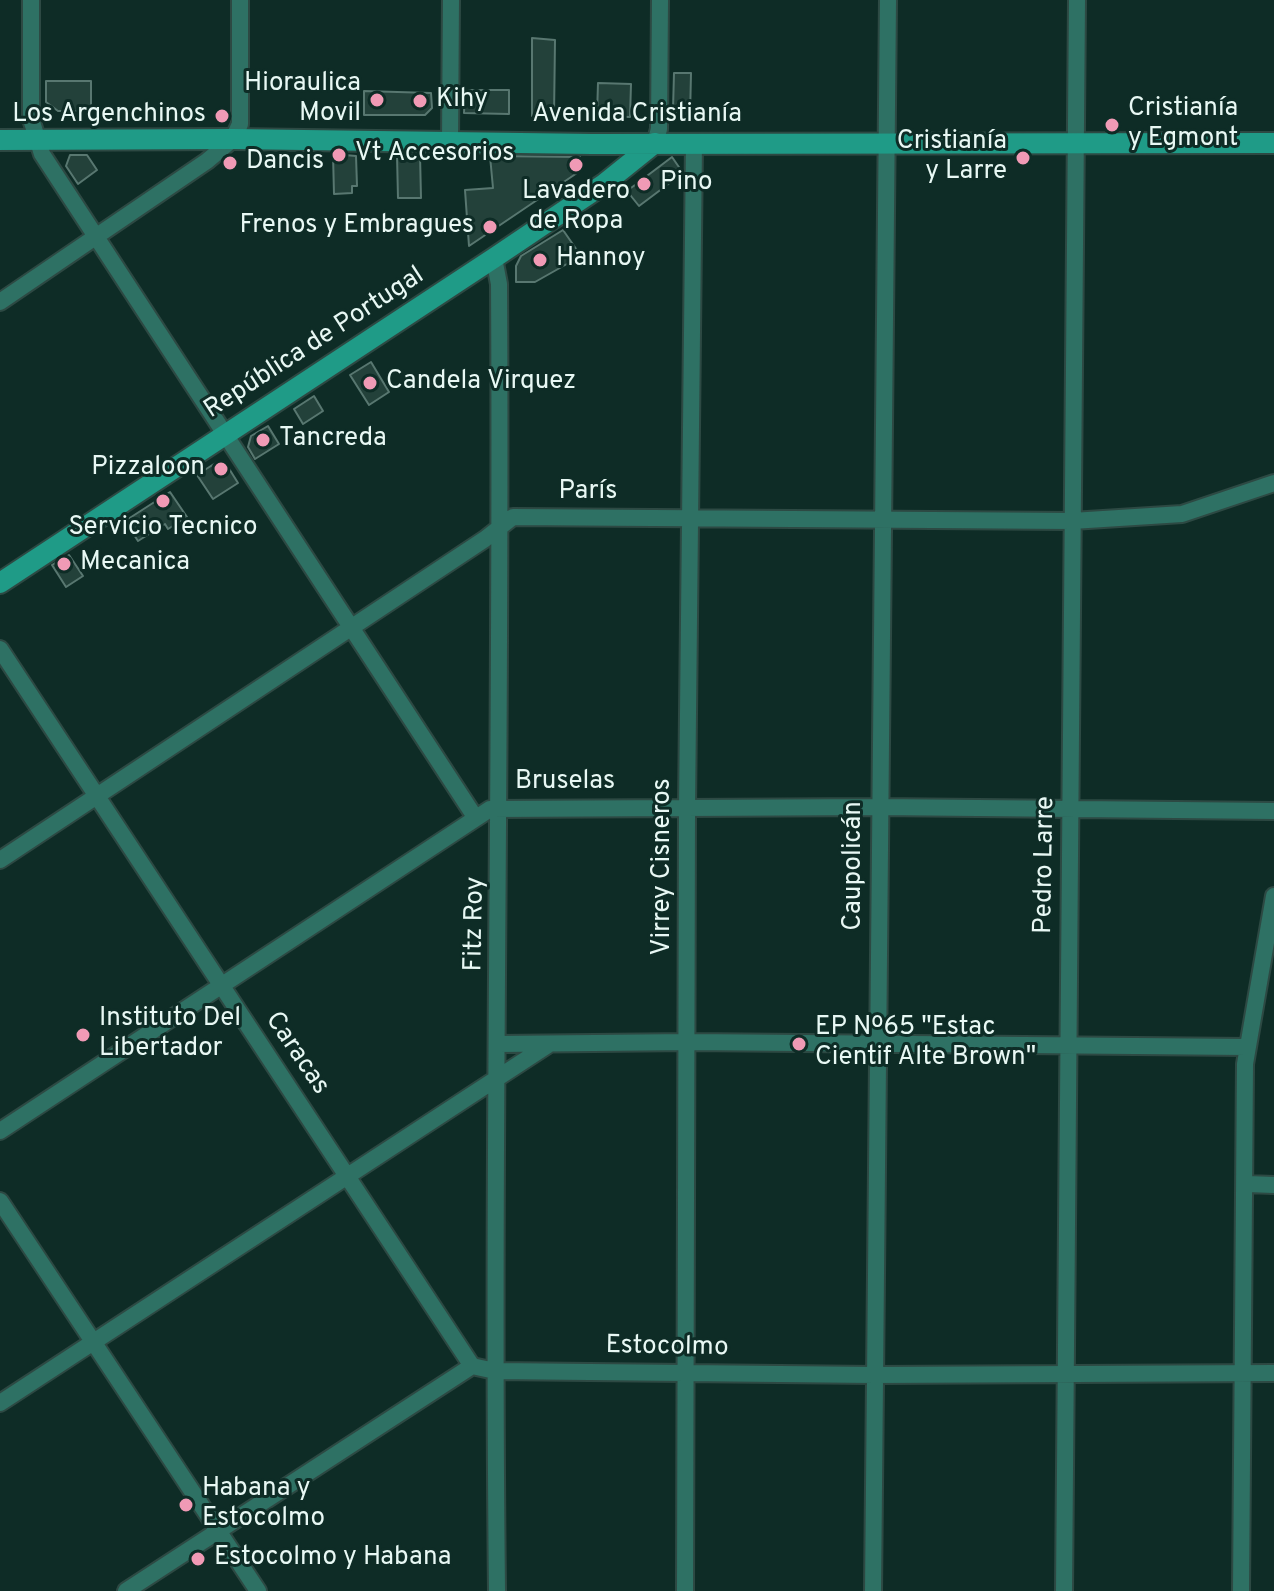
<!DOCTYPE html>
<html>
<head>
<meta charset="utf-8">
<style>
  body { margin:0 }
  canvas { display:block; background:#0e2c26 }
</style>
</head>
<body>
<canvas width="1274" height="1591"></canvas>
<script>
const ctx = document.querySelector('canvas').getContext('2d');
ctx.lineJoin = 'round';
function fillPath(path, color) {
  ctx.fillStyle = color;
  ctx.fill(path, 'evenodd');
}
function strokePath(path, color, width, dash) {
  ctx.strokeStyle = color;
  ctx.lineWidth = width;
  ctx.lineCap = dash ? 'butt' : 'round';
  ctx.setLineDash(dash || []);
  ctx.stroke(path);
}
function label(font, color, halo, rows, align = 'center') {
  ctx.font = font + ' Overpass,sans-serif';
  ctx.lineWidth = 6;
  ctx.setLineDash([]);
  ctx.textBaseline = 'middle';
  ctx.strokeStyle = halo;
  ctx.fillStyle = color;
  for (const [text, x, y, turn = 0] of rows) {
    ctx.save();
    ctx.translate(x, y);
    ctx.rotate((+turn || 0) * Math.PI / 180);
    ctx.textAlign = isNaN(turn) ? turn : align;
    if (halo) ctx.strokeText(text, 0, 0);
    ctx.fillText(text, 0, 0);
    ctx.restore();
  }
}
const building = new Path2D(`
  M532 38 555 40 554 116H532Z
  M674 73H691L690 117H680L673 110Z
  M46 81H91V111H58L46 102Z
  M598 83 631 84 630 117 597 116Z
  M465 90H509V114L464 113Z
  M364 91 431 93 432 108 425 115H364Z
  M333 154 356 156 357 186H352V193L334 194Z
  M70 155H87L97 170 78 184 66 166Z
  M397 155H420L421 198H398Z
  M490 156 580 157V171L469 246 465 190 493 188Z
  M672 157 683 173 639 206 627 191Z
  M563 230 581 256 535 282H516V266L521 256Z
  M371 362 389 392 369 405 350 375Z
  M314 396 323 411 303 424 294 409Z
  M268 426 279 444 255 459 248 447 251 436Z
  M217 462 228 467 238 483 213 499 197 475Z
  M170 492 187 517 168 529 165 524 138 541 125 521Z
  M69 555 83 576 66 587 52 565Z`);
fillPath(building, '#23413a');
strokePath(building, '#587770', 2);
const minor = new Path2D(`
  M31 0V119L42 154 475 817
  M450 142 451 0
  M655 143 659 129 660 0
  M494 258 499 284C502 719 492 1155 497 1591
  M0 302 207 161 233 139 240 124V0
  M0 649 472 1366
  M0 860 485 539 513 517 1072 521 1182 514 1274 483
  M499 1044 689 1042 1247 1047
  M0 1131 490 809 879 807 1274 811
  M1247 1184 1274 1185
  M0 1201 258 1591
  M0 1403 548 1045
  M126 1591 472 1366 495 1371 874 1375 1274 1373
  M685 1591 687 808 694 142
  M873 1591 888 0
  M1064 1591 1077 0
  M1241 1591 1245 1064 1274 896`);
const secondary = new Path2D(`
  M0 140 233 139 592 144 1274 143
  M0 583 494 258 604 184 655 143`);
strokePath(minor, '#2d4943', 20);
strokePath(secondary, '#2d4943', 24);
strokePath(minor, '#2e7164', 16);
strokePath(secondary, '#1f9b87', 20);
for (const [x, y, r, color] of [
  [377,100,8,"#f09ab5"],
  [420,101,8,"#f09ab5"],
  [222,116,8,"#f09ab5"],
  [1112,125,8,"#f09ab5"],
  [339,155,8,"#f09ab5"],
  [1023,158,8,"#f09ab5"],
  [230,163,8,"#f09ab5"],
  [576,165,8,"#f09ab5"],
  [644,184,8,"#f09ab5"],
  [490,227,8,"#f09ab5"],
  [540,260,8,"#f09ab5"],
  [370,383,8,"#f09ab5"],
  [263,440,8,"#f09ab5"],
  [221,469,8,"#f09ab5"],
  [163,501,8,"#f09ab5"],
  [64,564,8,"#f09ab5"],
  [83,1035,8,"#f09ab5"],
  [799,1044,8,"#f09ab5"],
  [186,1505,8,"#f09ab5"],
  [198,1559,8,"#f09ab5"]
]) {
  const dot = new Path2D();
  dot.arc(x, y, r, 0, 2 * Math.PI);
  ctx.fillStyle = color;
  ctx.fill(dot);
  strokePath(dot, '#0e2c26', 3);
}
label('26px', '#e8f8f4', '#0e2c26', [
  ["Hioraulica",361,85,"right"],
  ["Movil",361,115,"right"],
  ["Kihy",436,101],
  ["Cristianía",1128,110],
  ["y Egmont",1128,140],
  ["Los Argenchinos",206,116,"right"],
  ["Cristianía",1007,143,"right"],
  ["y Larre",1007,173,"right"],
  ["Vt Accesorios",355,155],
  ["Dancis",246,163],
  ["Pino",660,184],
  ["Lavadero",576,193,"center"],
  ["de Ropa",576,223,"center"],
  ["Frenos y Embragues",474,227,"right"],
  ["Hannoy",556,260],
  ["Candela Virquez",386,383],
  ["Tancreda",279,440],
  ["Pizzaloon",205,469,"right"],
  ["Servicio Tecnico",163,529,"center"],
  ["Mecanica",80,564],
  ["Instituto Del",99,1020],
  ["Libertador",99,1050],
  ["EP Nº65 \"Estac",815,1029],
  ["Cientif Alte Brown\"",815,1059],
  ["Habana y",202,1490],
  ["Estocolmo",202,1520],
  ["Estocolmo y Habana",214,1559]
], 'left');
label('26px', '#e8f8f4', '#0e2c26', [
  ["Avenida Cristianía",637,116],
  ["República de Portugal",315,344,-33],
  ["París",588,493],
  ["Bruselas",565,783],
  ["Pedro Larre",1046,865,-89],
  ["Caupolicán",855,866,-90],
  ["Virrey Cisneros",664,867,-90],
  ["Fitz Roy",476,924,-89],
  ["Caracas",296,1054,56],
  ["Estocolmo",667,1348,1]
]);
</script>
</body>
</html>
